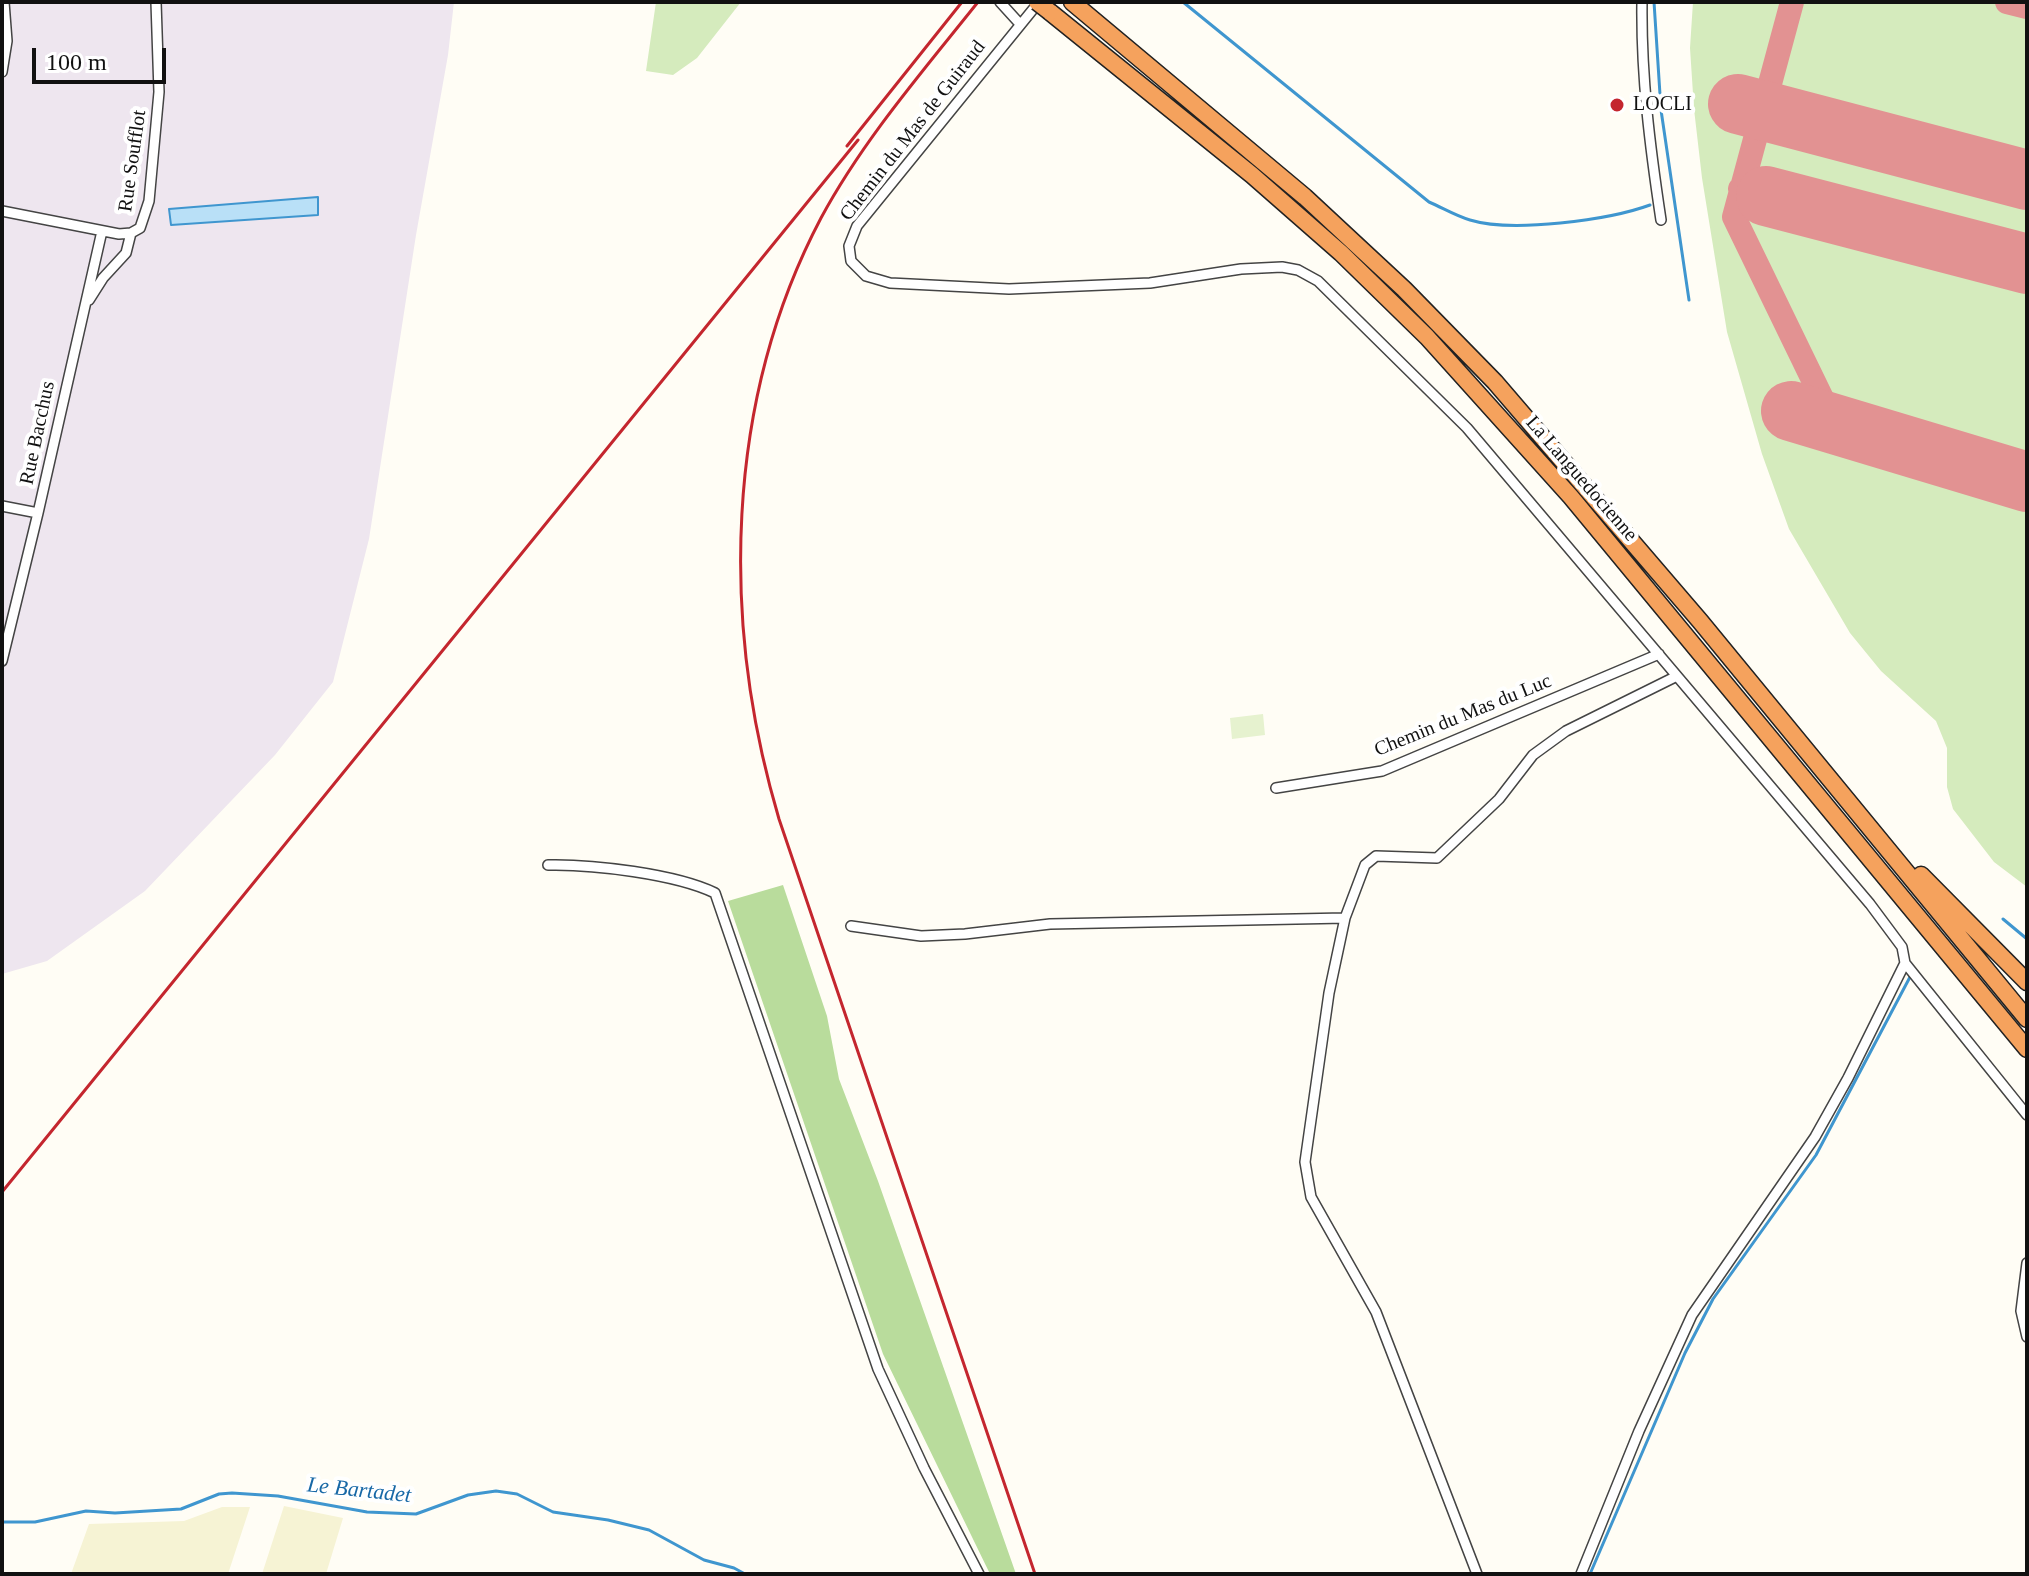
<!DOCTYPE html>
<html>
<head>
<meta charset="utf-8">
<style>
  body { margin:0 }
  #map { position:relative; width:2029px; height:1576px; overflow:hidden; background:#fffdf5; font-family:Georgia,serif }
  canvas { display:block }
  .frame { position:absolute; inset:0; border:4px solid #111; pointer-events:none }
  .scale { position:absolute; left:32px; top:48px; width:134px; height:36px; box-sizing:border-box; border:4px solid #111; border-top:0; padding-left:10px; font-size:24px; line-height:28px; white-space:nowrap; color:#111; -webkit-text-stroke:6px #fff; paint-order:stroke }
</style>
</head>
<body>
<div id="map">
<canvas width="2029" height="1576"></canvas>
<div class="frame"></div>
<div class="scale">100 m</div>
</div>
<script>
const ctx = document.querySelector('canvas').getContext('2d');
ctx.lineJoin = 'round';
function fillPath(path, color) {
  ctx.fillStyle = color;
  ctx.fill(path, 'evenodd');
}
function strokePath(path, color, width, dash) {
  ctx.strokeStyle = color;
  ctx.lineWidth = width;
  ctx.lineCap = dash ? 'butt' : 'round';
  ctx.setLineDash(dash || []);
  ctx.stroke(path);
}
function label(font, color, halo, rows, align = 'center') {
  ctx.font = font + ' Georgia,serif';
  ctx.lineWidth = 8;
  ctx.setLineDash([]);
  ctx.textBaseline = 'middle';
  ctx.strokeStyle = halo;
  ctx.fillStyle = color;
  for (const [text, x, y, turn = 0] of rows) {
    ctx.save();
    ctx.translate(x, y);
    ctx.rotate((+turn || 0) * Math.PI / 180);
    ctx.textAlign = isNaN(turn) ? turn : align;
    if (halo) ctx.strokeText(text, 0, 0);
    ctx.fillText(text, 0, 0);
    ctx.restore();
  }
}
fillPath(new Path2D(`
  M2 2H454L448 55 416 235 369 539 333 682 275 755 145 891 47 961 2 974Z`), '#eee6ef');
fillPath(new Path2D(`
  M284 1506 343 1518 326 1574H262Z
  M222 1507H250L228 1574H71L89 1524 184 1521Z`), '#f6f3d4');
fillPath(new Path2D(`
  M656 2H741L697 58 673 75 646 71Z
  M1693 2H2027V887L1994 862 1953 809 1947 787V748L1936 721 1881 671 1850 633 1789 529 1762 454 1727 332 1702 178 1694 109 1690 48Z`), '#d5ebbd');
fillPath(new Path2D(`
  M783 885 827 1016 839 1079 878 1181 1016 1574H990L883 1354 728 901Z`), '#b9dc9c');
fillPath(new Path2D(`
  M1263 714 1265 735 1232 739 1230 718Z`), '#e6f2cf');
const water = new Path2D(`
  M318 197V215L171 225 169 209Z`);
fillPath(water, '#b9e0f7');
strokePath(water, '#3f96cf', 2);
strokePath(new Path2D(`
  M1183 2 1429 202C1443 208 1456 216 1470 220 1512 233 1609 220 1650 205
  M1654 2 1661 110 1689 300
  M2003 919 2027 939
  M2 1522H35L86 1511 115 1513 181 1509 219 1494 232 1493 278 1496 367 1512 416 1514 468 1495 496 1491 517 1494 553 1512 608 1520 649 1530 704 1560 734 1568 745 1574
  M1590 1574 1685 1353 1713 1299 1816 1155 1910 977`), '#3f96cf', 3);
strokePath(new Path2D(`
  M1792 2 1734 217 1835 425
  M2007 2 2027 7
  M1740 189 1766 196`), '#e29292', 24);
strokePath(new Path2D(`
  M1738 104 2027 180
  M1766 196 2027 264
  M1791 411 2027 482`), '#e29292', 60);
const street = new Path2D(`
  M1000 2 1020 24
  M1039 2 857 226 849 246 851 261 866 276 890 283 1009 289 1150 283 1241 269 1282 267 1298 270 1318 281 1467 428 1870 904 1902 947 1905 963 2027 1115
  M1642 2C1641 76 1650 147 1661 220
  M2 72 7 41 4 2
  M2 211 119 234 131 233 140 228 149 201 159 92 156 2
  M89 300 103 278 126 253 131 233
  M2 506 38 513
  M2 661 38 513 102 231
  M1276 788 1382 771 1659 654
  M548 865C592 864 676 874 715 893L878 1369 924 1468 979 1574
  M851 926 921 936 965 934 1050 924 1345 918
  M2027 1263 2021 1311 2027 1337
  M1477 1574 1376 1312 1311 1197 1305 1162 1329 993 1345 918 1365 865 1376 856 1437 858 1499 799 1533 755 1566 731 1677 676
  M1581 1574 1639 1431 1692 1315 1815 1137 1848 1078 1905 963`);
const highway = new Path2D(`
  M1072 2 1305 197 1404 289 1495 382 1700 621 2027 1019
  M1050 12 1252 175 1341 253 1427 337 1571 497 2027 1049
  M1921 875 2027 982`);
strokePath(street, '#444', 12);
strokePath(highway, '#222', 19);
strokePath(street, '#fff', 9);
strokePath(highway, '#f5a25d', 16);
strokePath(new Path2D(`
  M978 2C923 71 863 140 821 218 724 402 721 624 779 819L1035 1574
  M847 146 962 2
  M2 1192 858 140`), '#c4262e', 3);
const highwayBridge = new Path2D(`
  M1037 2 1050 12`);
strokePath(highwayBridge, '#222', 19, []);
strokePath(highwayBridge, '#f5a25d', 16);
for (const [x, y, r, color] of [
  [1617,105,8,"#c4262e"]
]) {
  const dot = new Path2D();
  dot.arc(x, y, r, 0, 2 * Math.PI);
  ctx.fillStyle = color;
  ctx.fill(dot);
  strokePath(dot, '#fff', 3);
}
label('20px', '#111', '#fff', [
  ["LOCLI",1633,105]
], 'left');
label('20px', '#111', '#fff', [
  ["Chemin du Mas de Guiraud",913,131,-52],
  ["Rue Soufflot",133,161,-82],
  ["Rue Bacchus",38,433,-78],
  ["La Languedocienne",1581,479,49],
  ["Chemin du Mas du Luc",1463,716,-22]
]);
label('italic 22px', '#1768a6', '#fff', [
  ["Le Bartadet",359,1491,6]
]);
</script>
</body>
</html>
